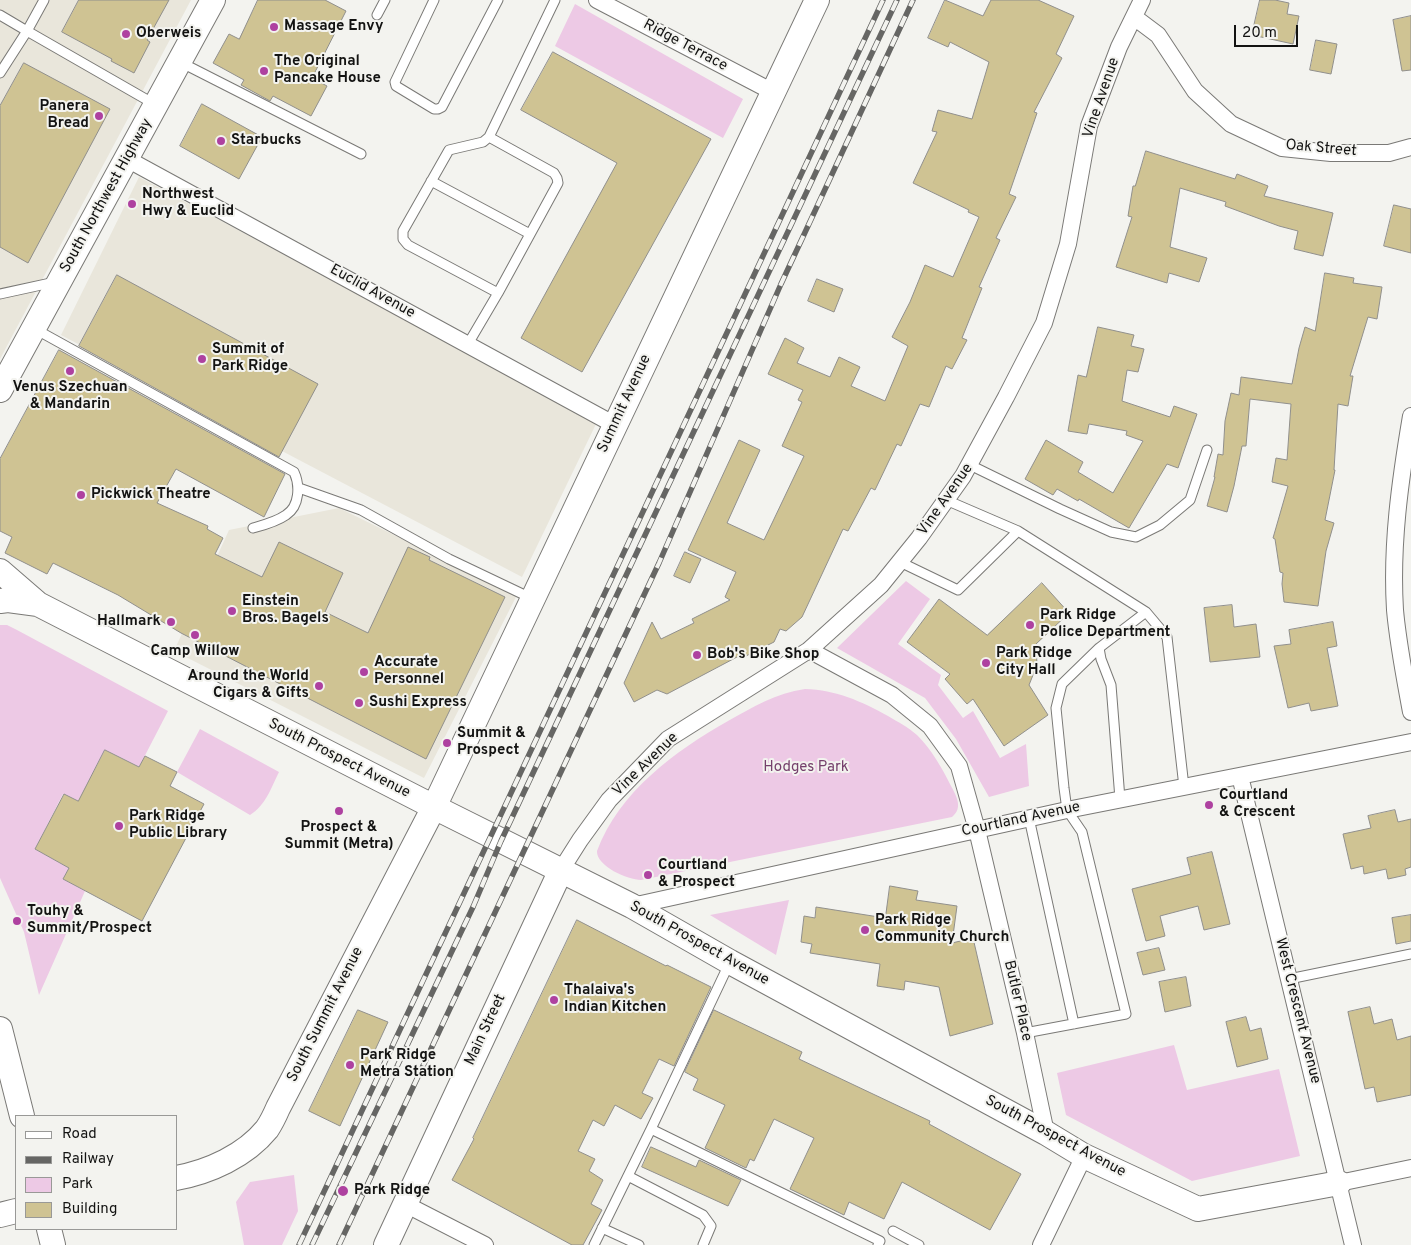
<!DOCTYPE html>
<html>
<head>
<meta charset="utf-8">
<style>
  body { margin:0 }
  #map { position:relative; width:1411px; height:1245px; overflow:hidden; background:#f3f3ef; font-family:Overpass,sans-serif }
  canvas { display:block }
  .legend { position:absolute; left:15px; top:1115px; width:162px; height:115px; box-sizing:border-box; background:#f3f3ef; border:1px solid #999997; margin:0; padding:6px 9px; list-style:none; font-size:15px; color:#131312 }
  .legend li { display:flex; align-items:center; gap:10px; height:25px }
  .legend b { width:25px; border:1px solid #999997 }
  .scale { position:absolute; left:1234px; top:25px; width:64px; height:22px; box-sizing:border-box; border:2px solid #131312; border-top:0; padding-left:6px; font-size:15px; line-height:18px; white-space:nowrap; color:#131312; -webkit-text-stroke:4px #f3f3ef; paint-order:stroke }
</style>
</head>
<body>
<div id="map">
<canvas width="1411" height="1245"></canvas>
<ul class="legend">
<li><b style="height:6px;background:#fff"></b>Road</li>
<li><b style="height:6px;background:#666664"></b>Railway</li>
<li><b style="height:14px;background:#edc9e5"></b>Park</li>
<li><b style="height:14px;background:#cfc393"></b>Building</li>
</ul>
<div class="scale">20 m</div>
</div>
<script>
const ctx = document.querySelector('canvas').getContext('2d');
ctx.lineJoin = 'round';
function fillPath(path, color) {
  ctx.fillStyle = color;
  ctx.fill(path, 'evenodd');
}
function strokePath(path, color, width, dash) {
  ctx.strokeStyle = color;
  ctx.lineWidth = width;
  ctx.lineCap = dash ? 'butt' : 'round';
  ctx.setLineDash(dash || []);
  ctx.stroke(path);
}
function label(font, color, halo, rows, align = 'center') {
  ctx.font = font + ' Overpass,sans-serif';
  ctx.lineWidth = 4;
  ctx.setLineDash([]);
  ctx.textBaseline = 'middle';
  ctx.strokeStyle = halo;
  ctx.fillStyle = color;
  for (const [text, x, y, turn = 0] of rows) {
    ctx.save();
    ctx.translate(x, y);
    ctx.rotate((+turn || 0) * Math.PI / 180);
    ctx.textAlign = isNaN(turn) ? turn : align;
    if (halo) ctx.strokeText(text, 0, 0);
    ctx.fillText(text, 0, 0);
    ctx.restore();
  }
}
fillPath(new Path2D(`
  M0 0H191L0 359Z
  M139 177 597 422 522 577 61 335Z
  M339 508 517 595 424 778 174 651 229 530Z`), '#e9e6db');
fillPath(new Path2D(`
  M575 4 743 99 723 138 555 46Z
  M906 581 930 599 898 644 941 675 938 685 963 718 973 711 1000 758 1026 744 1029 786 989 797 956 739 925 698 837 648Z
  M0 625H7L17 630 168 711 139 767 105 750 78 801 63 794 35 849 69 868 63 879 85 891 39 995 24 932 0 878Z
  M805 689C836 690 861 701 888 716 898 722 908 727 917 735 932 750 942 768 951 786 957 797 963 808 952 817L641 880C628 880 596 866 597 851 619 792 675 751 728 721 753 707 776 693 805 689Z
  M200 729 279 772C271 788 266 805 250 815L177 772Z
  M789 900 776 955 710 915Z
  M1174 1045 1187 1090 1279 1069 1300 1156 1192 1181 1066 1115 1057 1073Z
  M294 1175 298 1211 282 1245H244L236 1202 250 1182Z`), '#edc9e5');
const building = new Path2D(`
  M79 0H169L147 40 150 42 134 73 111 61 112 59 62 32Z
  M258 0H325L346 11 312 78 327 86 311 116 273 96 270 101 241 85 244 80 213 63 229 34 239 39Z
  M945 0 983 16 991 0H1038L1074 16 1056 54 1062 58 1034 112 1037 113 1009 194 1016 197 996 238 1000 240 979 287 982 288 962 338 967 340 952 369 946 366 929 407 920 404 901 446 897 444 875 490 871 488 848 531 843 529 802 617 786 631 780 629 774 642 742 658 737 657 667 694 657 690 634 702 624 683 652 622 661 639 694 623 692 619 730 600 725 597 736 572 688 550 739 440 760 450 727 523 764 540 804 456 782 446 802 402 798 400 803 390 768 374 785 338 804 348 797 363 830 377 839 357 860 367 851 386 885 401 908 346 892 337 910 302 925 265 953 277 979 217 968 212 969 210 913 183 937 132 932 131 938 110 972 119 989 62 950 42 948 47 928 38Z
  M1260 0H1275L1289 3 1287 14 1299 16 1293 44 1252 35Z
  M1411 16V70L1402 71 1393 20Z
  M1316 40 1337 44 1331 74 1310 70Z
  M553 52 711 139 582 372 521 338 617 163 521 110Z
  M24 63 110 109 28 263 0 247V106Z
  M202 104 262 137 239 179 180 146Z
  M1146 151 1235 179 1237 174 1268 186 1264 196 1333 213 1323 256 1294 249 1298 231 1279 226 1225 206 1226 202 1180 188 1170 247 1207 258 1199 282 1169 273 1167 283 1116 267 1132 217 1128 216 1133 186H1135Z
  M1394 205 1411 209V253L1384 246Z
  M1325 273 1354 278 1353 283 1382 287 1377 319 1368 317 1350 376H1353L1348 406 1338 404 1334 470H1335L1325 520 1334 523 1326 551 1318 606 1284 602 1282 584 1283 573 1280 572 1275 539 1273 538 1288 486 1272 482 1276 458 1287 460 1291 404 1250 399 1246 446H1242L1234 486 1227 512 1207 506 1215 477H1214L1218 454 1223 455 1225 421 1231 393 1239 395 1241 377 1292 384 1299 348 1305 327 1315 331Z
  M117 275 318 384 279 457 79 346Z
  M817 279 843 289 834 312 808 301Z
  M1098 327 1134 335 1131 346 1144 349 1138 372 1127 370 1122 401 1170 417 1174 406 1197 414 1178 468 1167 464 1129 528 1079 499 1078 501 1057 489 1053 495 1025 479 1046 440 1083 462 1078 472 1113 493 1143 441 1126 435 1127 431 1089 424 1087 434 1068 431 1078 375 1086 377Z
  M59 350 285 474 264 517 176 469 157 503 208 526 207 529 223 538 215 554 262 577 279 542 343 573 325 612 368 633 408 547 430 557 429 560 505 597 426 759 181 633 118 595 53 563 47 574 5 553 12 537 0 531V459Z
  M685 552 701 559 690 583 674 576Z
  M1042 583 1069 613 1036 644 1037 665 1029 685 1048 715 1004 746 973 699 967 704 945 679 950 674 907 642 939 599 987 635Z
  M1232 605 1234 627 1256 624 1260 657 1210 662 1204 608Z
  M1333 622 1337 646 1327 648 1338 706 1311 711 1309 703 1288 708 1274 646 1291 644 1289 630Z
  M105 750 139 767 145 756 177 772 170 786 204 804 142 921 63 879 69 868 35 849 64 794 78 801Z
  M1395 810 1398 822 1411 819V867L1405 869 1406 875 1388 879 1386 869 1364 874 1363 866 1351 869 1343 834 1371 828 1368 816Z
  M1212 852 1230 924 1204 930 1198 906 1160 916 1165 936 1146 941 1132 889 1191 874 1187 858Z
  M890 886 918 891 916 900 957 906 952 943 973 938 993 1024 950 1036 939 987 905 981 904 990 877 986 880 964 810 953 812 944 801 942 804 916 815 918 816 907 885 918Z
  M1411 915V941L1396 944 1392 918Z
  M577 920 666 966 667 965 711 987 674 1066 659 1059 642 1093 653 1098 641 1119 615 1105 604 1126 593 1120 578 1151 595 1159 589 1171 603 1180 591 1204 602 1210 583 1245H572L452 1180 474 1139 473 1138Z
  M1159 948 1165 970 1143 975 1137 953Z
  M1186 977 1191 1006 1165 1012 1159 982Z
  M1370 1007 1374 1024 1392 1019 1397 1040 1411 1036V1095L1377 1102 1374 1087 1365 1089 1348 1012Z
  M358 1010 388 1022 340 1126 309 1111Z
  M714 1010 802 1052 799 1059 930 1121 929 1124 1021 1174 990 1230 902 1182 884 1219 849 1202 844 1215 790 1189 814 1138 774 1119 754 1161 750 1159 746 1168 705 1148 725 1105 693 1090 698 1079 685 1072Z
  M1246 1017 1250 1031 1261 1028 1268 1059 1237 1067 1226 1022Z
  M651 1147 696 1167 699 1160 741 1180 728 1206 642 1167Z`);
fillPath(building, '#cfc393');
strokePath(building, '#908f8c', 1);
const lane = new Path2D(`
  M434 0 395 82 396 86 434 109H438L442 107 498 0
  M0 15 27 31 44 0
  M377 15 385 0
  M180 62 361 154
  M0 73 27 31 156 105
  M489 137 554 173 557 178 558 183 498 293
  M431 181 530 234
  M0 294 55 282
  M35 329 294 472C300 485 300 506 286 515 276 522 264 525 253 528
  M468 344 498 293 408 245 403 239V231L449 150 483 142 489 137 555 0
  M970 465 1060 509 1111 532 1136 537 1160 525 1190 500 1207 450
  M299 488 361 510 449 559 533 599
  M946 500 1018 531
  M900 562 958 590 1018 531 1146 612 1167 637 1184 787
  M1099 648 1101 659 1111 685 1120 799
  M1029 818 1074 1024
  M1289 979 1411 954
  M1025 1033 1126 1014 1082 832 1067 810 1064 788 1056 708 1062 684 1099 648 1146 612
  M651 1129 880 1241 878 1245
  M628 1176 703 1215 711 1226 703 1245
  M602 1228 639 1245
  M893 1231 919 1245
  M594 1245 651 1129 729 964`);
const street = new Path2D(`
  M597 0 773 92
  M1134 17 1158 35 1195 91 1231 124 1282 148 1331 153H1389L1411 147
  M127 159 615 425
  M1411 416C1400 481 1391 545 1395 610 1398 644 1405 679 1411 712
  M809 650 892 695 930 726 959 766 977 830 1025 1033 1046 1133
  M1240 776 1353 1245
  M561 870 580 840 609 800 668 739 809 650 881 585 919 538 963 476 1006 397 1044 323 1068 244 1089 126 1119 47 1142 0
  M632 906 1067 810 1411 742
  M1339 1183 1411 1168
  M405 1204 485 1245
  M1041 1245 1084 1156`);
const secondary = new Path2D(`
  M0 390 213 0
  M0 571 37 603
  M0 601 8 600 38 604 434 807 632 906 730 962 1046 1133 1084 1156 1198 1209 1339 1183
  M0 1029 22 1116
  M176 1178C209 1172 245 1156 267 1129 271 1123 275 1115 278 1108L434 807 817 0
  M0 1215 16 1211
  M49 1229 53 1245
  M386 1245 561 870`);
strokePath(lane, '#7a7976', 11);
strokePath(street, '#7a7976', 18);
strokePath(secondary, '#7a7976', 26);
strokePath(lane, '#fff', 9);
strokePath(street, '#fff', 16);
strokePath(secondary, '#fff', 24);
const rail = new Path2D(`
  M299 1245 883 0
  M312 1245 473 907 501 841 897 0
  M339 1245 659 563 781 284 913 0`);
strokePath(rail, '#666664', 5.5);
strokePath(rail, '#f3f3ef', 4, [11]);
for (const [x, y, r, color] of [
  [274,27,5,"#ae41a0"],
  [126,34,5,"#ae41a0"],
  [264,71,5,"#ae41a0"],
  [99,116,5,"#ae41a0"],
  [221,141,5,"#ae41a0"],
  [132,204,5,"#ae41a0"],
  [202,359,5,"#ae41a0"],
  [70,371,5,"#ae41a0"],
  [81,495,5,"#ae41a0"],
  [232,611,5,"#ae41a0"],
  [171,622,5,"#ae41a0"],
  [1030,625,5,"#ae41a0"],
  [195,635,5,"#ae41a0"],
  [697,655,5,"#ae41a0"],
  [986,663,5,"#ae41a0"],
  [364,672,5,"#ae41a0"],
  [319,686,5,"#ae41a0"],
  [359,703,5,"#ae41a0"],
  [447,743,5,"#ae41a0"],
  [1209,805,5,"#ae41a0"],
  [339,811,5,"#ae41a0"],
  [119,826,5,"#ae41a0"],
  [648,875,5,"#ae41a0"],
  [17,921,5,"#ae41a0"],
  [865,930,5,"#ae41a0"],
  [554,1000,5,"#ae41a0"],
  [350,1065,5,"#ae41a0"],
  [343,1191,6,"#ae41a0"]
]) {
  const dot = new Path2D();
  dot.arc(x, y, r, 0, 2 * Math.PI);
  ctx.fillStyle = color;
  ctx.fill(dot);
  strokePath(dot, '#f3f3ef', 2);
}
label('bold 15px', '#131312', '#f3f3ef', [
  ["Massage Envy",284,27],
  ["Oberweis",136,34],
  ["The Original",274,62],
  ["Pancake House",274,79],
  ["Panera",89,107,"right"],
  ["Bread",89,124,"right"],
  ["Starbucks",231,141],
  ["Northwest",142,195],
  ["Hwy & Euclid",142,212],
  ["Summit of",212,350],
  ["Park Ridge",212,367],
  ["Venus Szechuan",70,388,"center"],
  ["& Mandarin",70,405,"center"],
  ["Pickwick Theatre",91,495],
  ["Einstein",242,602],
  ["Bros. Bagels",242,619],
  ["Park Ridge",1040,616],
  ["Police Department",1040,633],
  ["Hallmark",161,622,"right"],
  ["Camp Willow",195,652,"center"],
  ["Park Ridge",996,654],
  ["City Hall",996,671],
  ["Bob's Bike Shop",707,655],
  ["Accurate",374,663],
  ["Personnel",374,680],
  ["Around the World",309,677,"right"],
  ["Cigars & Gifts",309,694,"right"],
  ["Sushi Express",369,703],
  ["Summit &",457,734],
  ["Prospect",457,751],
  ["Courtland",1219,796],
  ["& Crescent",1219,813],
  ["Park Ridge",129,817],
  ["Public Library",129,834],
  ["Prospect &",339,828,"center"],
  ["Summit (Metra)",339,845,"center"],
  ["Courtland",658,866],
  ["& Prospect",658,883],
  ["Touhy &",27,912],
  ["Summit/Prospect",27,929],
  ["Park Ridge",875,921],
  ["Community Church",875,938],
  ["Thalaiva's",564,991],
  ["Indian Kitchen",564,1008],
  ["Park Ridge",360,1056],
  ["Metra Station",360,1073],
  ["Park Ridge",354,1191]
], 'left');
label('15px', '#131312', '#f3f3ef', [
  ["Ridge Terrace",685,46,28],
  ["Vine Avenue",1102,98,-71],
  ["Oak Street",1321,149,5],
  ["South Northwest Highway",107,196,-61],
  ["Euclid Avenue",372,292,29],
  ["Summit Avenue",625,404,-65],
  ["Vine Avenue",946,500,-55],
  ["South Prospect Avenue",339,759,27],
  ["Vine Avenue",646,765,-44],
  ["Courtland Avenue",1021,820,-12],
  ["South Prospect Avenue",699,944,29],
  ["Butler Place",1017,1001,77],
  ["West Crescent Avenue",1297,1011,76],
  ["South Summit Avenue",326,1015,-63],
  ["Main Street",486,1030,-65],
  ["South Prospect Avenue",1055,1137,28]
]);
label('15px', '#75406c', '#f3f3ef', [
  ["Hodges Park",806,768]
]);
</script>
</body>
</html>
